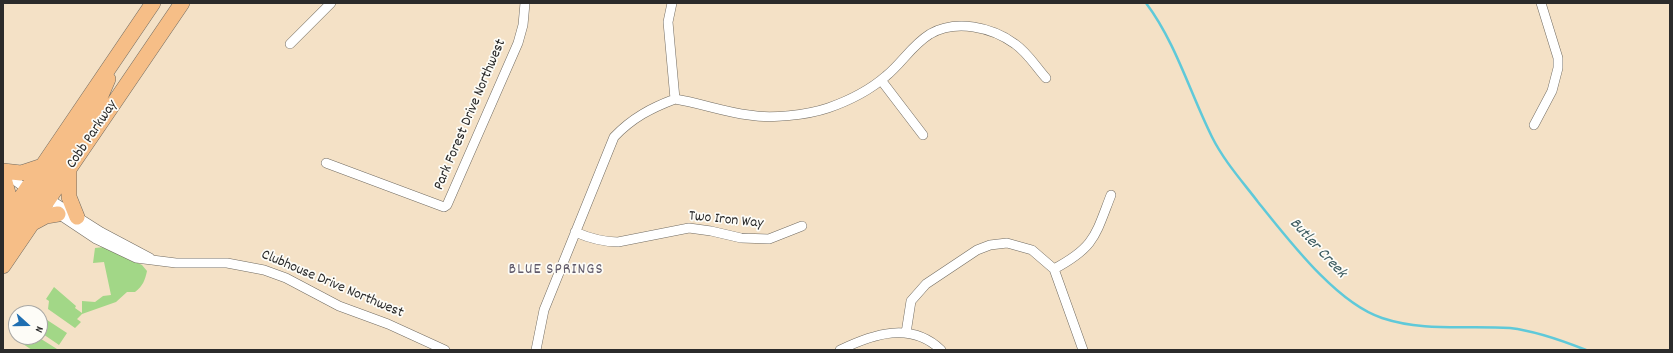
<!DOCTYPE html>
<html>
<head>
<meta charset="utf-8">
<style>
  body { margin:0 }
  #map { position:relative; width:1673px; height:353px; overflow:hidden; background:#f4e1c6; font-family:Dekko,sans-serif }
  canvas { display:block }
  .frame { position:absolute; inset:0; border:4px solid #2b2b2b; pointer-events:none }
  .north { position:absolute; left:8px; top:305px; width:40px; height:40px; box-sizing:border-box; background:#fdfcf7; border:1px solid #a9a8a5; border-radius:50%; rotate:111deg; font-size:11px; font-weight:700; line-height:16px; text-align:center; color:#2b2b2b }
  .north::after { content:''; display:block; margin:auto; width:14px; height:18px; background:#1f6fb2; clip-path:polygon(50% 0,100% 100%,50% 72%,0 100%) }
</style>
</head>
<body>
<div id="map">
<canvas width="1673" height="353"></canvas>
<div class="frame"></div>
<div class="north">N</div>
</div>
<script>
const ctx = document.querySelector('canvas').getContext('2d');
ctx.lineJoin = 'round';
function fillPath(path, color) {
  ctx.fillStyle = color;
  ctx.fill(path, 'evenodd');
}
function strokePath(path, color, width, dash) {
  ctx.strokeStyle = color;
  ctx.lineWidth = width;
  ctx.lineCap = dash ? 'butt' : 'round';
  ctx.setLineDash(dash || []);
  ctx.stroke(path);
}
function label(font, color, halo, rows, align = 'center') {
  ctx.font = font + ' Dekko,sans-serif';
  ctx.lineWidth = 3.5;
  ctx.setLineDash([]);
  ctx.textBaseline = 'middle';
  ctx.strokeStyle = halo;
  ctx.fillStyle = color;
  for (const [text, x, y, turn = 0] of rows) {
    ctx.save();
    ctx.translate(x, y);
    ctx.rotate((+turn || 0) * Math.PI / 180);
    ctx.textAlign = isNaN(turn) ? turn : align;
    if (halo) ctx.strokeText(text, 0, 0);
    ctx.fillText(text, 0, 0);
    ctx.restore();
  }
}
fillPath(new Path2D(`
  M104 247 142 265 147 271C145 280 143 286 135 292H127L116 302 82 314 77 319 81 322 75 328 48 309 49 301 46 299 54 287 76 306 75 308 82 313V301L95 302 103 296 111 295 104 262 93 263 95 248Z
  M41 316 67 333 59 345 40 332Z
  M28 337H38L57 349 32 350 23 344Z`), '#a2d787');
strokePath(new Path2D(`
  M1146 3C1176 43 1190 93 1212 137 1224 161 1242 181 1258 202 1288 239 1336 303 1382 318 1424 332 1466 325 1510 328 1536 331 1561 340 1586 350`), '#5fc9d9', 2.5);
const street = new Path2D(`
  M672 3 668 22 675 99
  M290 44 331 3
  M881 80 923 135
  M675 99C700 103 724 112 749 115 771 119 807 115 828 108 848 101 870 90 886 76 902 63 912 45 930 34 956 19 992 27 1015 44 1028 53 1036 67 1046 78
  M1534 125 1552 91 1558 68V58L1541 3
  M326 163 444 207 447 205 518 43 523 25 525 3
  M5 173 30 192
  M46 197 101 232 150 258
  M54 211 96 239 136 258 176 263H227L264 270 286 278 339 306 388 324 445 350
  M575 232C589 238 602 242 618 242L689 228 711 231 741 238 769 239 802 226
  M1054 269C1095 247 1095 236 1111 195
  M906 333 911 301 926 284 977 250 990 245 1007 243 1032 250 1054 269 1083 350
  M536 350 544 310 614 137C632 118 651 108 675 99
  M840 350C873 334 911 321 941 350`);
const primary = new Path2D(`
  M69 170V197L77 217
  M3 171 21 173 42 166
  M3 175 8 193V216
  M33 223 46 216 58 214
  M3 224 153 3
  M3 245 96 107 108 79
  M3 266 182 3`);
strokePath(street, '#716b61', 10);
strokePath(primary, '#716b61', 16);
strokePath(street, '#fff', 9);
strokePath(primary, '#f6be87', 15);
label('15px', '#2b2b2b', '#fdfcf7', [
  ["Park Forest Drive Northwest",471,115,-67],
  ["Cobb Parkway",93,135,-56],
  ["Two Iron Way",726,221,6],
  ["Clubhouse Drive Northwest",332,285,23]
]);
label('italic 16px', '#3b5a5f', '#fdfcf7', [
  ["Butler Creek",1317,249,47]
]);
ctx.letterSpacing = '1px';
label('16px', '#605a6a', '#fdfcf7', [
  ["BLUE SPRINGS",556,271]
]);
ctx.letterSpacing = '0px';
</script>
</body>
</html>
